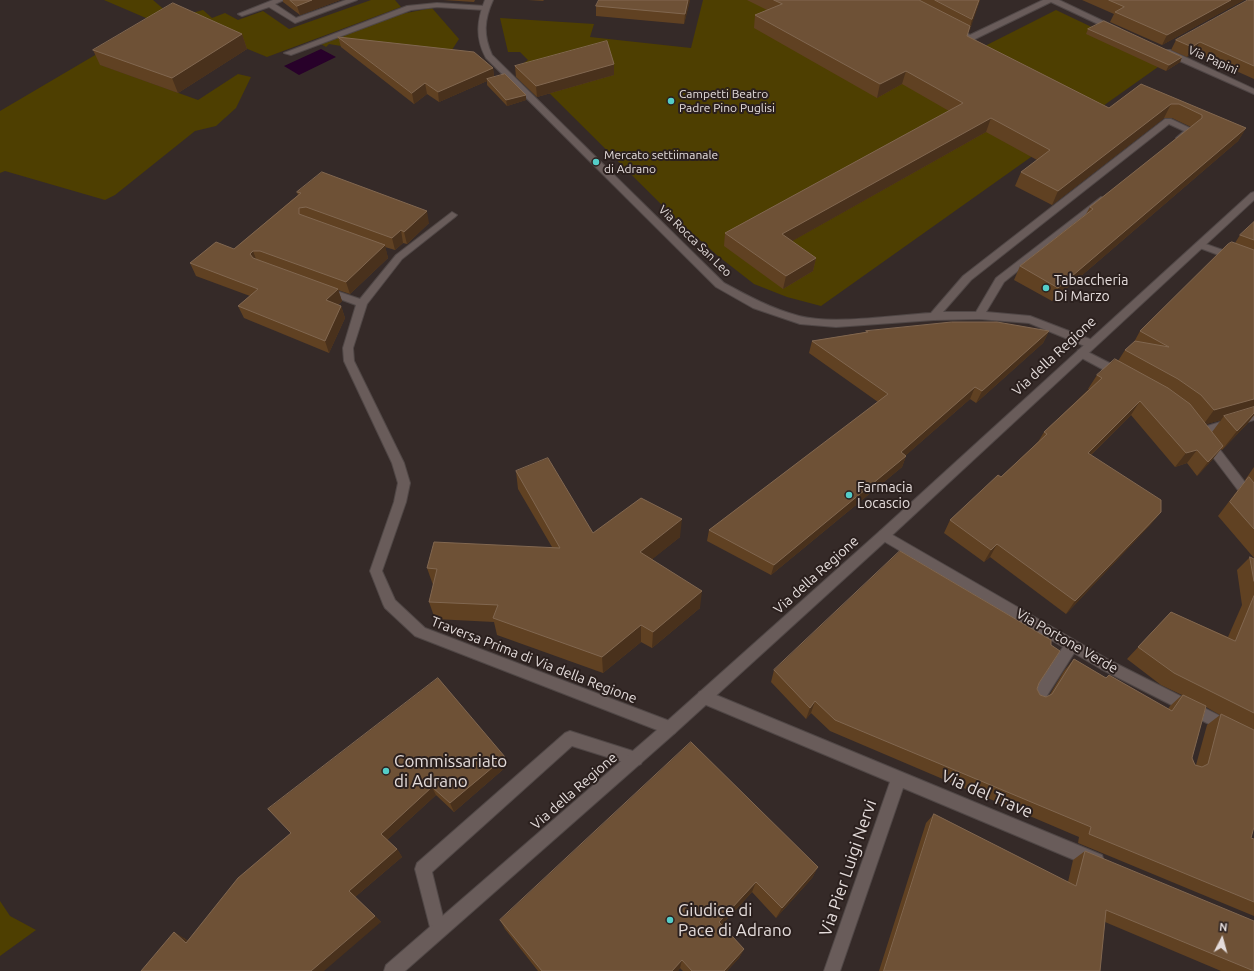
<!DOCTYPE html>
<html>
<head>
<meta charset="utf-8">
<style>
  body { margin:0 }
  #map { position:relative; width:1254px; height:971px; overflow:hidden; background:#352a28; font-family:Ubuntu,sans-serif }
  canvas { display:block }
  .north { position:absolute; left:1202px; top:919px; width:40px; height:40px; -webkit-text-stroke:3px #2b201e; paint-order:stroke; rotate:6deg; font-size:11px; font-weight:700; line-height:16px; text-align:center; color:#e4dcdb }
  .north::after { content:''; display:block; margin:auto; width:14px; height:18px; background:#e4dcdb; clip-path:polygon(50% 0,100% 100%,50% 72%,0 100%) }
</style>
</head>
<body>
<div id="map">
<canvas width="1254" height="971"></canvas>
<div class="north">N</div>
</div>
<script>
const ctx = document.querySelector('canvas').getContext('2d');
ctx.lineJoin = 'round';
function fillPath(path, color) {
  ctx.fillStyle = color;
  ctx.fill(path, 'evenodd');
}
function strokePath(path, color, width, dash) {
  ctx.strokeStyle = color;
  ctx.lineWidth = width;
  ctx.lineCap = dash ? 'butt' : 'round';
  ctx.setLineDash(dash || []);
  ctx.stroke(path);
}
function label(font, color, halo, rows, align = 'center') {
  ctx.font = font + ' Ubuntu,sans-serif';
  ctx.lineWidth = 4;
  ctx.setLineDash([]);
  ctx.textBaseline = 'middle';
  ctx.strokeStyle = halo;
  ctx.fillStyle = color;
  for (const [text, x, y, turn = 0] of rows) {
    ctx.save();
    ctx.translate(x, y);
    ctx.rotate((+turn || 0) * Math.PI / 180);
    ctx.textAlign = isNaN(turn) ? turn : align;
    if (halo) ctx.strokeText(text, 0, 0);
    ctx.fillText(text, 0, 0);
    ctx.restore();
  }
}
fillPath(new Path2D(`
  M104 0H153L174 18 203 10 212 18 225 13 238 20 263 11 289 29 371 0H395L401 7 267 57 238 45 101 65 198 100 238 74 251 77 236 108 216 126 195 131 115 195 105 200 5 171 0 173V111L153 21Z
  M703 0H876L975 51 1056 10 1165 62 821 306 787 297 754 284 718 256 673 216 521 65 528 60 520 52H508L500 18 594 24 590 37 691 48Z
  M432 8 459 39 446 59 353 48 329 44 326 47 321 44 401 14Z
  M0 901 10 916 36 930 0 956Z`), '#4e3f01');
fillPath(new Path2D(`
  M321 49 336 57 299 75 284 66Z`), '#28012a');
const lane = new Path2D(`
  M437 3 485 6 489 8 485 10 437 7 411 10 291 55 284 53 407 6Z
  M570 731 636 752 641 754 643 759 641 764 636 766 572 746 432 872 446 929 444 935 438 937 432 935 415 869 417 863 565 733Z`);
const street = new Path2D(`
  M273 0H284L275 4 296 18 346 0H357L295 23 269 7 242 16 238 14Z
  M485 0H493C484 20 483 35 492 55L724 283C748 296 772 309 799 316 834 325 894 315 931 313L963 276 1165 119H1171L1194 130 1180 141 1176 138 1184 131 1169 124 971 280 943 312H976L996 278 1101 197 1104 198V202L1004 282 986 312 1030 316 1095 341 1096 344 1095 347H1087L1029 323 979 319 934 320 836 327 800 324 753 308 716 287 486 58C475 38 477 20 485 0Z
  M1043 0H1059L1120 29 1113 31 1051 2 973 40H967L953 31 957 29 970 35Z
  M1164 50H1170L1254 89V94L1164 54Z
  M452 212 457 215 455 217 402 259 367 304 353 348 354 361 404 463 410 483 406 502 382 571 395 600 425 628 675 723 677 728 675 733 670 735 415 636 385 608 383 604 370 571 394 502 398 483 392 463 344 361 343 348 356 305 321 292 320 290 325 287 360 299 396 255Z
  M1200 242 1254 261V268L1197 247 1195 245Z
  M1082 349 1125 371 1126 374 1125 377H1117L1078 356 1077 353 1078 350Z
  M1254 412V420L1201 436 1197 435 1195 432 1197 429Z
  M1207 437 1211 438 1254 494V508L1250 506 1203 444 1201 441 1203 438Z
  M884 530 1111 661 1254 733V747L1101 669 1074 653 1041 705 1036 707 1031 705 1029 700 1031 695 1063 647 880 539 878 535 880 531Z
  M704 690 1102 855 1104 861 1102 867 1096 869 903 788 840 971H824L890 782 699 702 697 697 699 692Z`);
const secondary = new Path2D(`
  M1254 192V200L888 539 675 733 405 971H384L386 965 665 723 880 531 1251 193Z`);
strokePath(lane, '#504746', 2);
strokePath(street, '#504746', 2);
strokePath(secondary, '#504746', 2);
fillPath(lane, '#695c5a');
fillPath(street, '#695c5a');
fillPath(secondary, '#695c5a');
fillPath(new Path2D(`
  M283 0H340L300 15 283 2Z
  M443 0H475L474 2Z
  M528 0H544L543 1Z
  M599 0H690L684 24 596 16V6Z
  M747 0H980L967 36 1109 108 1141 84 1246 128 1238 141 1052 301 1014 280 1020 266 1086 214 1090 207 1191 127 1172 118H1164L1052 205 1015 186 1021 172 1037 160 986 132 792 241 816 258 813 271 783 289 724 246 725 233 949 111 902 84 877 98 754 28 755 15 767 10Z
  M1082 0H1244L1162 45 1110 22 1114 14Z
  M1254 0V79L1194 52 1187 57 1171 50 1176 40Z
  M1088 29 1182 57 1180 62 1166 71 1086 34Z
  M242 34 247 49 178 93 100 65 93 50Z
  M338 37 493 68 494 77 526 95V100L507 106 487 85V81L439 102 427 94 414 104 341 47Z
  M614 64V75L537 97 516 77 515 66Z
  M297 192 429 223 407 244 403 243 395 250 385 247 388 258 350 294 338 290 342 301 338 305 341 306 345 318 329 353 244 318 238 306 250 296 196 276 190 263 234 249 298 195Z
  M1254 222V415L1247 424 1222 450 1221 449 1212 460 1197 476 1187 463 1175 467 1131 415 1091 455 1161 512 1150 525 1066 614 990 557 984 562 944 533 950 520 1001 477 1038 442 1044 432 1089 389H1088L1097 375 1118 361 1125 350 1133 344 1140 331 1235 243 1240 235ZM1221 420 1212 432 1206 424Z
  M866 331H1049L1043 343 976 403 970 399 906 455V456L902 467 771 575 707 541 709 530 878 402 809 353 812 341 866 332Z
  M1254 467V558L1218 516 1237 491 1246 481 1245 480Z
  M516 471 593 533 680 537 652 559 700 608 652 648 641 642 603 673 497 635 494 622 435 619 429 602 433 585 427 568 552 547 518 489Z
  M1250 557 1254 559V827L1251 838 1254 839V916L1078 843 1079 837 830 731 811 713 806 719 771 682 774 670 1039 683 1037 689 1040 695 1046 697 1049 696 1064 671 1074 659 1106 678 1168 709 1170 706 1182 695 1161 685 1127 659 1171 612 1228 637 1242 605 1237 570ZM1206 707 1220 715 1207 725 1196 765H1195L1192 758Z
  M438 678 507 766 454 812 436 795 387 840 397 849 402 857 355 897 381 922 141 971 184 938 188 941 291 833Z
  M934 814 1068 882 1073 860 1085 851 1254 971H1221L1105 922 1100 971H879L926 823Z
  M818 867 812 878 776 918 752 892 722 925 744 949 739 958 727 971H683L680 968 678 971H538L505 929 500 920Z`), '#604122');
fillPath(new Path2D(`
  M312 0H340L300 15 297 6Z
  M688 0H690L684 24 685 14Z
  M979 0H980L969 33 972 19Z
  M1231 0H1244L1162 45 1167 35Z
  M242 34 247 49 178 93 172 78Z
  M1200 42 1194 52 1187 57 1192 47Z
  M1182 57 1180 62 1166 71 1169 65Z
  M614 64V75L537 97 536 86Z
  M493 68 494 78 487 79V81L439 102 438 92Z
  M906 71 902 84 877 98 880 84Z
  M425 83 427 94 414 104 412 93Z
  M526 95V100L507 106 506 100Z
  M1171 104 1164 118 1052 205 1058 191Z
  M991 118 986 132 780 248 782 234Z
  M1246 128 1238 141 1052 301 1058 288Z
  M427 211 429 223 407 244 404 232Z
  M401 230 403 243 395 250 392 238Z
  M385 245 388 258 350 294 346 282Z
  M253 251 258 264 255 266 250 254Z
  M816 258 813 271 783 289 786 276Z
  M338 289 342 301 330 313 326 300Z
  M341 306 345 318 329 353 325 341Z
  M1049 331 1043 343 976 403 982 391Z
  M975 387 970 399 897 463 901 452Z
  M1254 399V410L1224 416 1221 420 1203 425 1214 410Z
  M1140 401 1131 415 1079 466 1088 453Z
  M1254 413V415L1247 424 1222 450 1237 431Z
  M1223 446 1212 460 1197 476 1208 462Z
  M1197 450 1187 463 1175 467 1186 453Z
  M906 456 902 467 771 575 774 565Z
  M1161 512 1150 525 1066 614 1075 601Z
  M682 519 680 537 640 569V552Z
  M997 544 990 557 984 562 991 550Z
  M702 591 700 608 652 648 653 632Z
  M641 625V642L603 673 602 657Z
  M815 701 811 713 806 719 810 708Z
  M505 757 507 766 454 812 450 803Z
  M432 787 436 795 386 841 381 834Z
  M397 849 402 857 355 897 349 891Z
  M818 867 812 878 776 918 782 908Z
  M756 882 752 892 716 931 719 922Z
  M375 916 381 922 324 971H311Z
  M174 932 184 938 196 948 186 943Z
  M744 949 739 958 727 971H724Z
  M682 960 680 968 678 971H672Z`), '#49311c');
const building = new Path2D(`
  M290 0H312L297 6Z
  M599 0H688L685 14 596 6Z
  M774 0H919L970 26 967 36 1109 108 1141 84 1246 128 1058 288 1020 266 1093 209 1090 207 1202 118V115L1179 104H1171L1058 191 1021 172 1050 150 991 118 782 234 816 258 786 276 725 233 963 103 906 71 880 84 755 15 782 4Z
  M935 0H979L972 19Z
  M1109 0H1231L1167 35 1115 12 1124 7Z
  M1248 0H1254V66L1200 42 1192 47 1176 40Z
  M173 3 242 34 172 78 93 50Z
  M1104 21 1182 57 1169 65 1088 29Z
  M338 37 474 52 493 68 438 92 425 83 412 93Z
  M607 41 614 64 536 86 515 66Z
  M505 74 526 95 506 100 487 79Z
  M322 172 427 211 404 232 401 230 392 238 306 207 299 208V214L385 245 346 282 260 251H253L250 254 253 258 338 289 326 300 341 306 325 341 238 306 258 289 190 263 216 242 234 249 301 193 297 192Z
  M1254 222V240L1240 235Z
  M1232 242 1254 250V399L1214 410 1201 395 1178 379 1125 350 1135 341 1169 347 1140 331 1228 244Z
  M952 322H997L1049 331 982 391 975 387 901 452 906 456 774 565 709 530 888 394 812 341 868 332 866 331Z
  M1115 359 1168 388 1190 404 1223 446 1208 462 1197 450 1186 453 1140 401 1088 453 1161 500V512L1075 601 997 544 991 550 950 520 998 475 1001 477 1047 434 1044 432 1102 378 1097 375Z
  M1254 407V413L1237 431 1224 416Z
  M548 458 593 533 641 498 682 519 640 552 702 591 653 632 641 625 602 657 493 618 498 605 429 602 437 569 427 568 434 542 560 548 516 471Z
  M1249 477 1254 483V529L1230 502Z
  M900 551 1051 640V645L1060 651 1039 683 1037 689 1040 695 1046 697 1052 694 1074 659 1106 678 1109 675 1172 711 1183 695 1206 706 1192 758 1195 765 1202 767 1208 764 1221 714 1254 730V827L1251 838 1254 839V902L1089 834 1091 827 835 720 815 701 810 708 774 670Z
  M1250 557 1254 559V581Z
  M1254 596V713L1174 673 1138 647 1171 612 1235 641Z
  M438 678 505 757 450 803 432 787 381 834 397 849 349 891 375 916 311 971H141L174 932 186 943 238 878 291 833 268 809Z
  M691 742 818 867 782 908 756 882 719 922 744 949 724 971H692L682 960 672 971H542L500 920Z
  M934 814 1076 886 1085 851 1254 921V971L1106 910 1100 971H884Z`);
fillPath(building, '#6e5136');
strokePath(building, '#816750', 1);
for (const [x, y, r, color] of [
  [671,101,4,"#54cdc8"],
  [596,162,4,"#54cdc8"],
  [1046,288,4,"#54cdc8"],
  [849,495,4,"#54cdc8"],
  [386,771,4,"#54cdc8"],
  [670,920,4,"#54cdc8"]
]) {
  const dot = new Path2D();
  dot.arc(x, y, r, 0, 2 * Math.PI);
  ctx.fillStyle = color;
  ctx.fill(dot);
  strokePath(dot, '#2b201e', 1.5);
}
label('12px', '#e4dcdb', '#2b201e', [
  ["Via Papini",1213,60,24],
  ["Via Rocca San Leo",695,241,44]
]);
label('12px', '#e4dcdb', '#2b201e', [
  ["Campetti Beatro",679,94],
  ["Padre Pino Puglisi",679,108],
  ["Mercato settiimanale",604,155],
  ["di Adrano",604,169]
], 'left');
label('14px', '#e4dcdb', '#2b201e', [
  ["Tabaccheria",1054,280],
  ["Di Marzo",1054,296],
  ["Farmacia",857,487],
  ["Locascio",857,503]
], 'left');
label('14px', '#e4dcdb', '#2b201e', [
  ["Via della Regione",1054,356,-43],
  ["Via della Regione",816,575,-42],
  ["Via Portone Verde",1067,641,30],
  ["Traversa Prima di Via della Regione",534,660,21],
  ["Via della Regione",574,791,-41]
]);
label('17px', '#e4dcdb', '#2b201e', [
  ["Commissariato",394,761],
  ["di Adrano",394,781],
  ["Giudice di",678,910],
  ["Pace di Adrano",678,930]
], 'left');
label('17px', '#e4dcdb', '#2b201e', [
  ["Via del Trave",987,794,23],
  ["Via Pier Luigi Nervi",848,868,-71]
]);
</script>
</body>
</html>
